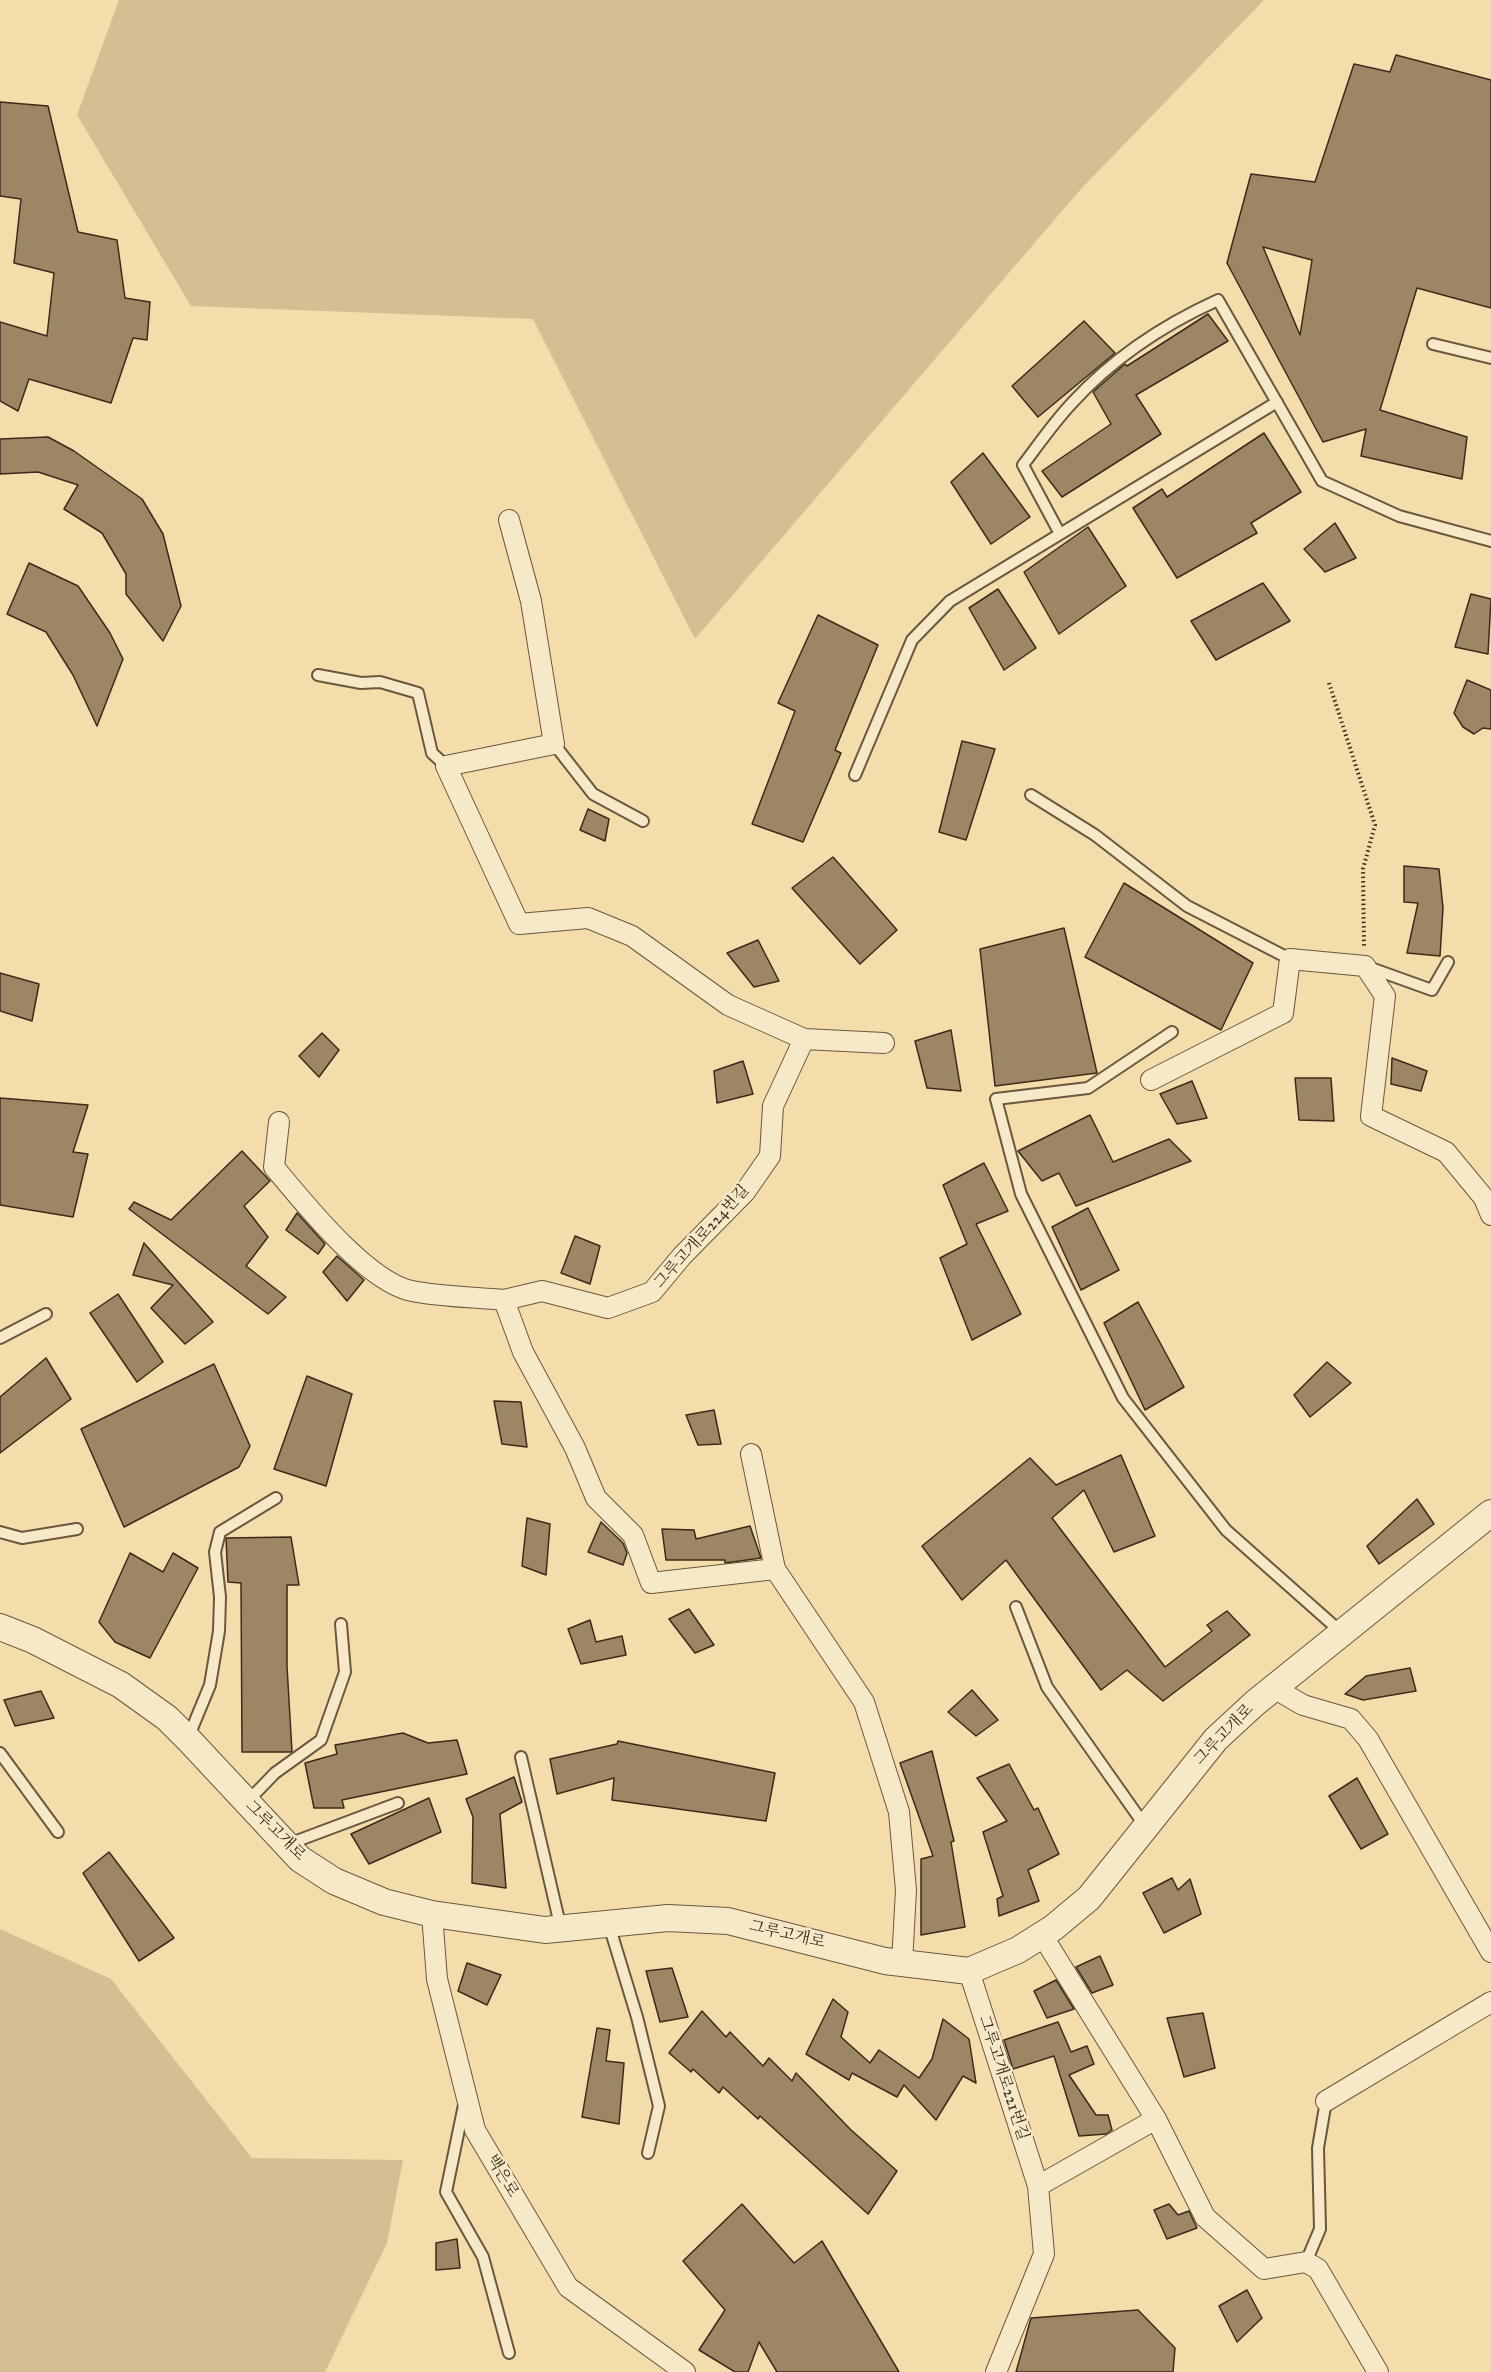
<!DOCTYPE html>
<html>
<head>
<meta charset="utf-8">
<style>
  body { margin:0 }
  canvas { display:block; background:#f2ddab }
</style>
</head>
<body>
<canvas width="1491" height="2372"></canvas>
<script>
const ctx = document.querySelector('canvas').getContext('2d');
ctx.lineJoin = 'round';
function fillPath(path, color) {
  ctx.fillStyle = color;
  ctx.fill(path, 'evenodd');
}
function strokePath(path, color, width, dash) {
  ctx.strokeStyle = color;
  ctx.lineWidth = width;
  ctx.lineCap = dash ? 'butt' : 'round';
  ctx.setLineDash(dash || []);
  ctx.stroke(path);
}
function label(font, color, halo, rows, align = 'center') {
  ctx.font = font + ' "IM FELL Great Primer","Noto Serif KR",serif';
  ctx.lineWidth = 5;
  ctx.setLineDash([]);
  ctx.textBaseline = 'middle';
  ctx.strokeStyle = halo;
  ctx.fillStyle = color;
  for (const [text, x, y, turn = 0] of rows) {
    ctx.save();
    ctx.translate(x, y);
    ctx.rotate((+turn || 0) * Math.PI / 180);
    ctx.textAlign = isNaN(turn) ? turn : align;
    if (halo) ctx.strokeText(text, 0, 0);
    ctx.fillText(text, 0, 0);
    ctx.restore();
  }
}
fillPath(new Path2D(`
  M119 0H1264L1080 190 695 639 533 319 191 306 77 115Z
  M0 1929 111 1979 252 2158 403 2160 387 2243 325 2372H0Z`), '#d4be92');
const building = new Path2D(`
  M1396 55 1491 80V308L1417 288 1380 410 1467 437 1462 479 1361 456 1366 429 1323 442 1227 263 1251 174 1315 182 1354 64 1390 72ZM1263 247 1312 260 1300 335Z
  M0 102 48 106 78 232 117 240 125 298 150 302 147 340 133 338 111 403 29 379 18 411 0 401V322L47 336 54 273 14 263 21 199 0 196Z
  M1208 314 1228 341 1136 395 1161 434 1062 497 1042 471 1111 424 1093 392 1125 364 1127 366Z
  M1084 321 1115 353 1038 417 1012 386Z
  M1264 433 1301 492 1251 523 1257 533 1177 578 1133 508 1162 489 1167 497Z
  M48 437 74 451 142 499 163 534 181 606 163 641 126 594V574L102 533 64 509 78 485 38 472 0 474V439Z
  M983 453 1030 517 991 544 951 482Z
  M1335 523 1356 558 1325 572 1304 549Z
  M1088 527 1126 586 1059 634 1024 572Z
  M29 563 78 586 110 633 123 659 97 726 73 675 46 632 7 614Z
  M1263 583 1290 621 1216 660 1191 621Z
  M998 589 1036 648 1004 670 969 608Z
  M1471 594 1491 599 1488 654 1455 647Z
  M818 615 878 645 835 750 841 753 803 842 752 824 795 711 778 703Z
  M1467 680 1491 690V729L1483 728 1474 734 1463 727 1454 713Z
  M962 741 995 749 966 840 939 832Z
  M588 809 609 819 605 841 580 830Z
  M833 857 897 930 860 964 792 888Z
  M1404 866 1439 869 1443 908 1440 956 1407 953 1418 903 1404 902Z
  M1124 883 1253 963 1221 1030 1085 957Z
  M1064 928 1097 1073 995 1086 980 949Z
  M758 940 779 981 754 987 727 953Z
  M0 973 39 984 32 1021 0 1011Z
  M951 1030 961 1091 927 1088 915 1041Z
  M322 1033 339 1050 319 1077 299 1056Z
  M1392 1058 1427 1071 1421 1091 1391 1084Z
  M743 1061 753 1094 717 1103 714 1071Z
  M1295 1078H1331L1334 1121 1299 1120Z
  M1192 1081 1207 1118 1177 1124 1160 1094Z
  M0 1098 88 1105 73 1152 88 1154 73 1217 0 1205Z
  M1090 1115 1113 1162 1169 1139 1191 1161 1076 1206 1059 1173 1042 1181 1018 1151Z
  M242 1151 270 1181 244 1206 268 1237 246 1266 286 1297 268 1314 129 1209 134 1202 171 1220Z
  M984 1163 1008 1211 976 1224 1021 1314 972 1340 940 1258 967 1244 943 1185Z
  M1088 1208 1119 1270 1081 1290 1052 1227Z
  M297 1213 325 1244 318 1254 286 1230Z
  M575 1236 600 1246 590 1284 561 1273Z
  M144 1243 213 1322 185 1344 151 1308 173 1285 133 1275Z
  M337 1256 364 1280 347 1301 323 1272Z
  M118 1294 163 1362 137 1382 90 1313Z
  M1138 1302 1184 1387 1145 1410 1104 1323Z
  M46 1358 71 1399 0 1453V1397Z
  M1327 1362 1351 1383 1310 1417 1294 1395Z
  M214 1364 250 1446 239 1467 124 1527 81 1429Z
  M307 1376 352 1394 326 1486 274 1469Z
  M494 1401 521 1402 527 1447 502 1444Z
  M714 1410 721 1444 698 1445 686 1415Z
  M1121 1455 1155 1536 1114 1552 1084 1490 1052 1518 1165 1667 1212 1631 1207 1625 1227 1611 1250 1635 1163 1701 1127 1670 1101 1690 1006 1560 962 1600 922 1546 1030 1458 1056 1485Z
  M1417 1499 1434 1524 1379 1564 1367 1546Z
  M527 1518 550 1524 546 1575 522 1566Z
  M601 1522 623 1543 627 1553 623 1565 588 1552Z
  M750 1526 761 1558 725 1563V1560H666L662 1529 694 1530 696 1539Z
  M291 1537 299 1585H287V1666L292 1752H242L241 1583 228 1582 226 1538Z
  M130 1553 163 1572 173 1553 198 1568 150 1658 115 1642 99 1622Z
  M689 1609 714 1645 695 1653 669 1619Z
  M590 1620 596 1642 622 1636 626 1655 581 1664 568 1629Z
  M1410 1668 1416 1691 1363 1700 1345 1694 1366 1676Z
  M972 1690 998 1720 976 1736 948 1712Z
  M41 1691 54 1718 15 1726 4 1700Z
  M403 1733 428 1743 457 1740 467 1774 342 1800 344 1808H314L305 1763 337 1754 335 1745Z
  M618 1741 775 1773 766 1821 612 1800 614 1778 557 1794 550 1759 617 1744Z
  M932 1751 954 1841 951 1842 965 1927 921 1935V1859L933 1856 900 1763Z
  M1009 1764 1034 1810 1038 1808 1059 1854 1028 1870 1039 1901 999 1916 997 1899 1003 1896 983 1832 1007 1821 977 1778Z
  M514 1777 522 1802 500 1814 506 1888 472 1883 473 1817 466 1799Z
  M1357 1778 1388 1834 1361 1849 1329 1796Z
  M429 1798 441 1832 369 1864 351 1834Z
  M109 1852 174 1938 139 1961 83 1873Z
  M1172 1878 1178 1890 1190 1879 1201 1914 1164 1933 1143 1893Z
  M1100 1956 1113 1985 1092 1993 1076 1967Z
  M467 1963 501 1975 487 2005 458 1991Z
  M672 1968 688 2017 660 2022 646 1971Z
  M1056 1980 1074 2009 1047 2018 1034 1991Z
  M833 1999 848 2012 841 2037 870 2063 879 2050 919 2078 932 2059 943 2019 969 2039 976 2083 963 2076 936 2120 904 2085 897 2097 852 2073 849 2080 806 2054Z
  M702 2011 726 2037 730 2032 763 2066 769 2058 792 2081 796 2073 850 2129 897 2171 868 2214 760 2116 758 2119 723 2087 719 2093 693 2069 691 2072 669 2053Z
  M1203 2013 1215 2068 1184 2077 1167 2018Z
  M1058 2022 1071 2052 1087 2046 1094 2064 1069 2075 1096 2115H1108L1112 2130 1106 2134 1079 2136 1054 2056 1013 2069 1004 2040Z
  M597 2028 610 2030 606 2061 624 2063 619 2124 582 2117Z
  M742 2204 794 2263 822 2241 899 2372H777L759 2342 748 2372H735L699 2350 725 2310 683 2261Z
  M1169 2204 1178 2215 1189 2211 1197 2228 1167 2239 1154 2210Z
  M457 2239 460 2268 436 2270V2243Z
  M1247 2290 1262 2318 1237 2342 1219 2306Z
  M1138 2310 1175 2348 1173 2372H1016L1031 2318Z`);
fillPath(building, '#9c8765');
strokePath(building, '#3f291a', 1.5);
const service = new Path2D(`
  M1433 344 1491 358
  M1060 534 1023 465C1039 444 1054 422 1072 403 1113 358 1163 325 1218 300L1322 481 1399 516 1491 541
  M318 675 361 683 380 682 418 693 432 753 446 766
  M554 744 593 794 643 821
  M855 775 912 640 950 601 1277 402
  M1031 795 1095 835 1187 906 1290 959
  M1368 967 1432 990 1448 962
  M1172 1032 1088 1088 996 1099 1021 1194 1123 1398 1226 1530 1341 1632
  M0 1338 46 1314
  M0 1532 22 1538 77 1529
  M1016 1607 1047 1687 1145 1826
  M188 1738 210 1685 219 1631 220 1597 215 1552 220 1532 276 1498
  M0 1753 58 1832
  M521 1757 561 1929
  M247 1802 275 1773 321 1740 345 1672 341 1624
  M286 1845 398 1803
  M609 1925 637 2017 659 2106 648 2153
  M464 2105 446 2192 483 2257 509 2353
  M1306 2262 1320 2229 1318 2148 1326 2101`);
const minor = new Path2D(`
  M509 520 531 601 554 744 446 766 519 924 588 918 632 936 728 1005 804 1039 884 1043
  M1151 1080 1283 1013 1290 959 1365 966 1385 996 1371 1116 1446 1152 1484 1198 1491 1215
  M279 1122 274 1167C304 1203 367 1282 412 1291 442 1297 474 1297 504 1300L523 1352 575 1448 596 1498 633 1535 651 1583 775 1569 864 1702 899 1812 906 1890 902 1963
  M504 1300 542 1291 608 1308 652 1292 682 1256 745 1192 770 1156 773 1106 804 1039
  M751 1454 775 1569
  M1274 1688 1303 1705 1351 1719 1368 1739 1491 1952
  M432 1914 437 1979 475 2130 568 2287 685 2372
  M1042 1935 1156 2119 1205 2217 1264 2269 1306 2262 1318 2269 1378 2372
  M969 1971 1038 2186 1044 2254 996 2372
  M1326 2101 1491 2002
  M1038 2186 1156 2119`);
const tertiary = new Path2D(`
  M0 1627 33 1640 121 1685 167 1718 188 1739 300 1859 334 1881 384 1902 432 1914 545 1930 668 1918 728 1921 885 1961 969 1971 1018 1950 1053 1928 1089 1898 1216 1739 1255 1703 1491 1513`);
strokePath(service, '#6c563e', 14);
strokePath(minor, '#6c563e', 22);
strokePath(tertiary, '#6c563e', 28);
strokePath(new Path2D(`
  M1329 683 1375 825 1363 869 1364 947`), '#3f291a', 4, [1.5, 3]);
strokePath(service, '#f7e9c8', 10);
strokePath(minor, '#f7e9c8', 20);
strokePath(tertiary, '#f7e9c8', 26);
label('16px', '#3f291a', '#f7e9c8', [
  ["그루고개로224번길",702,1237,-48],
  ["그루고개로",1224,1735,-46],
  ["그루고개로",275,1831,45],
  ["그루고개로",787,1935,13],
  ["그루고개로221번길",1003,2078,72],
  ["백은로",502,2176,59]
]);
</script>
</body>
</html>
